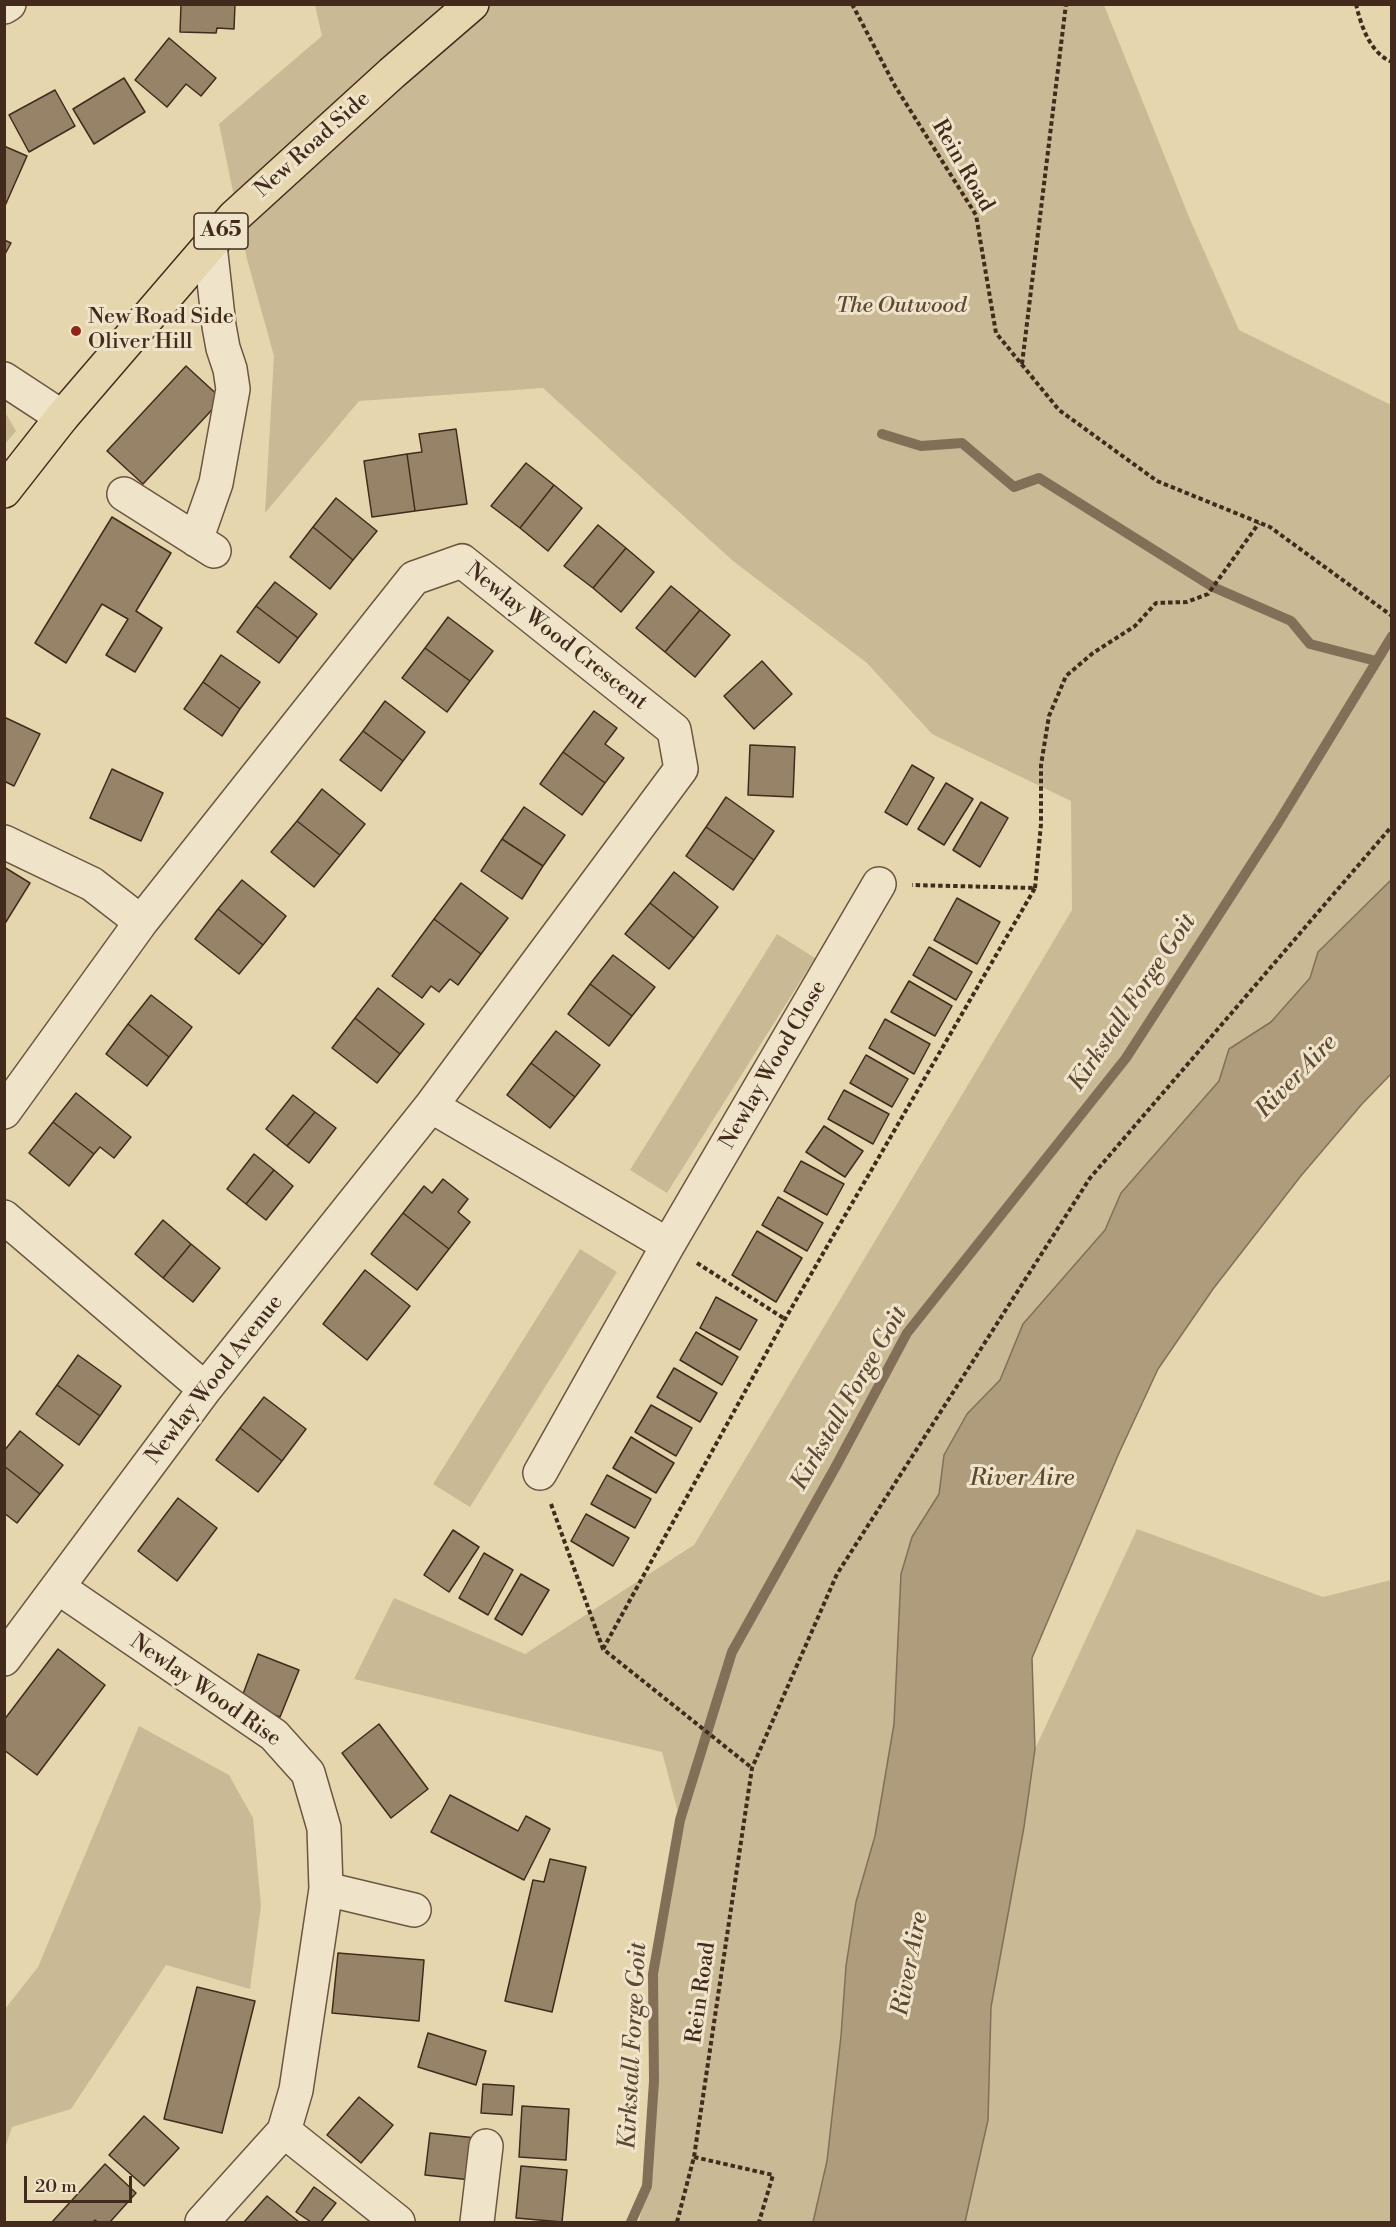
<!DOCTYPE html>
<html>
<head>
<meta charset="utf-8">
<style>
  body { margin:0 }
  #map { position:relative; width:1396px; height:2227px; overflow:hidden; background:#e6d6ae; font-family:"Libre Bodoni",serif }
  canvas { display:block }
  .frame { position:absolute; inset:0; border:6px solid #422b1d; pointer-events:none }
  .scale { position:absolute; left:24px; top:2176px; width:108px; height:27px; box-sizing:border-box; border:3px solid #422b1d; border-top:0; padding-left:8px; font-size:18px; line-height:21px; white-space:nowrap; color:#422b1d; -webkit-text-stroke:4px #efe4ca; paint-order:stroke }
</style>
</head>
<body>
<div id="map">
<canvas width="1396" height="2227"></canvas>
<div class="frame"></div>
<div class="scale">20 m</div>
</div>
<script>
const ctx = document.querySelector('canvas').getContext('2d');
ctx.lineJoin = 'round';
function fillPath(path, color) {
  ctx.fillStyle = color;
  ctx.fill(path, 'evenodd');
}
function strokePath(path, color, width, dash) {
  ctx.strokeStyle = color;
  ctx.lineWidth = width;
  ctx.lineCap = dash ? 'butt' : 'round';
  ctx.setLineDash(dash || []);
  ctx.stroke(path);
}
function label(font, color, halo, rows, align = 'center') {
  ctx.font = font + ' "Libre Bodoni",serif';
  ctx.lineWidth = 6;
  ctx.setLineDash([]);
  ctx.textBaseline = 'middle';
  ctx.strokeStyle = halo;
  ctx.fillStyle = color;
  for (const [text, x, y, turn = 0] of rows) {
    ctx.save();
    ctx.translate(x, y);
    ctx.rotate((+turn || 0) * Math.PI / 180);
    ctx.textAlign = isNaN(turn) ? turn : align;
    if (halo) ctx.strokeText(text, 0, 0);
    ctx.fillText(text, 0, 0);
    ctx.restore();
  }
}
fillPath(new Path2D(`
  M315 5H1104L1189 217 1239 330 1391 405V880L1318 952 1310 978 1271 1022 1229 1049 1219 1081 1121 1192 1105 1230 1023 1324 1000 1380 967 1414 944 1455 939 1494 912 1537 894 1724 875 1836 856 1902 846 1966 841 2036 827 2161 813 2222H639L647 2186 654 2081 653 1974 680 1820 662 1752 354 1679 394 1598 525 1654 694 1545 1072 910 1071 801 932 734 867 663 733 561 543 388 359 401 265 513 274 356 247 259 219 124 322 36Z
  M5 412 16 431 5 444Z
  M777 934 815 958 667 1193 630 1170Z
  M580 1249 617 1272 470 1507 433 1484Z
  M1137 1529 1323 1597 1391 1580V2222H965L988 2120 991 2007 1024 1827 1035 1749Z
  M139 1726 229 1775 253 1818 261 1906 250 1989 166 1965 71 2109 12 2127 5 2148V2009L38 1967Z`), '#cab995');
const water = new Path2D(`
  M1391 880V1074L1362 1104 1300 1177 1213 1289 1158 1369 1119 1453 1032 1658 1035 1749 1024 1827 991 2007 988 2120 965 2222H813L827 2161 841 2036 846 1966 856 1902 875 1836 894 1724 901 1574 912 1537 939 1494 944 1455 967 1414 1000 1380 1023 1324 1105 1230 1121 1193 1219 1081 1229 1049 1271 1022 1310 978 1318 952Z`);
fillPath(water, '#ae9c7d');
strokePath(water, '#836f57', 1.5);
strokePath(new Path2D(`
  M882 434 921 446 962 443 1014 487 1039 478 1213 587 1291 621 1310 644 1376 661
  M631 2222 647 2186 654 2081 653 1974 680 1820 732 1652 836 1466 907 1333 1126 1058 1278 823 1392 636`), '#836f57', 10);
const building = new Path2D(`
  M181 4H235L234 29 217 28 216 33 180 32Z
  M169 38 216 78 201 96 186 84 167 107 135 80Z
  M124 78 145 112 94 144 73 109Z
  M55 90 75 126 29 152 9 115Z
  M4 146 27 156 4 208Z
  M4 240 11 243 4 256Z
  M186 366 222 399 143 484 107 451Z
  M456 429 467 504 415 511 407 454 422 452 419 434Z
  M407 454 415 511 372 517 364 461Z
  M526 463 554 485 520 528 491 506Z
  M554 485 582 508 548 551 520 528Z
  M336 498 377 531 353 560 313 527Z
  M112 517 171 553 136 611 162 628 135 672 106 655 128 619 102 604 66 663 35 643Z
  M598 525 626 548 593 588 564 566Z
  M313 527 353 560 330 589 290 557Z
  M626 548 654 572 621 612 593 588Z
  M275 582 317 614 298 638 256 606Z
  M671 586 700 610 665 652 636 628Z
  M256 606 298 638 279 663 237 632Z
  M700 610 730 635 695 677 665 652Z
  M448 617 493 651 470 681 425 648Z
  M425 648 470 681 447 712 402 678Z
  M221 655 260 682 240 709 203 682Z
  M762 661 792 694 754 729 724 696Z
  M203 682 240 709 222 736 184 709Z
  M385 701 425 732 403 761 363 731Z
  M594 711 617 728 605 744 624 758 605 783 563 752Z
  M4 717 40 734 14 786 4 781Z
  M363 731 403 761 381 791 340 760Z
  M750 745 795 747 793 797 748 795Z
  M563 752 605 783 582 815 540 784Z
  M912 765 934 778 907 825 885 812Z
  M112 769 163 793 141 841 90 818Z
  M946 783 973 799 944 845 918 829Z
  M322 789 365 824 340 855 297 821Z
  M726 797 774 831 754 860 706 827Z
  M981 802 1008 818 980 867 953 850Z
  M524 807 565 835 543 866 502 839Z
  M297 821 340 855 314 887 271 852Z
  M706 827 754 860 733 890 686 856Z
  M502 839 543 866 522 899 481 871Z
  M4 867 30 883 4 925Z
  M674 872 718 907 694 938 650 903Z
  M242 880 286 916 263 945 218 909Z
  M461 883 508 918 481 954 434 919Z
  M957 898 1000 922 977 964 934 940Z
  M650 903 694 938 669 969 625 934Z
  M218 909 263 945 239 974 195 939Z
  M434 919 481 954 458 985 450 979 439 992 431 986 422 998 392 976Z
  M929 947 972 972 956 1000 913 975Z
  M613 955 655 987 632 1016 590 984Z
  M909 981 952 1006 935 1036 891 1012Z
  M590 984 632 1016 609 1046 568 1014Z
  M378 988 424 1024 400 1054 355 1018Z
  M151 995 192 1027 169 1057 128 1024Z
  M355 1018 400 1054 377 1083 332 1048Z
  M885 1019 930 1044 914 1074 869 1048Z
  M128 1024 169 1057 147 1086 106 1054Z
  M556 1031 600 1065 575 1097 531 1063Z
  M866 1055 908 1079 892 1107 850 1083Z
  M531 1063 575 1097 550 1128 507 1095Z
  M844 1090 889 1114 873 1144 828 1119Z
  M76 1093 131 1137 114 1158 100 1147 94 1154 53 1122Z
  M293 1095 315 1112 287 1146 266 1129Z
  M315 1112 336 1128 309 1163 287 1146Z
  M53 1122 94 1154 69 1186 29 1153Z
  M824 1126 863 1151 845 1177 806 1152Z
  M254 1154 274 1170 246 1204 227 1189Z
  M801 1161 844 1184 827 1215 784 1191Z
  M274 1170 293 1186 266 1220 246 1204Z
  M443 1179 468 1199 458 1212 470 1222 449 1249 403 1213 424 1186 432 1193Z
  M778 1197 823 1223 807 1251 762 1225Z
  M403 1213 449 1249 417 1290 371 1254Z
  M163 1220 191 1244 163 1278 135 1254Z
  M757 1231 802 1258 776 1302 732 1275Z
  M191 1244 220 1268 193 1302 163 1278Z
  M365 1270 410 1306 367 1360 323 1324Z
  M716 1297 757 1320 740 1350 700 1328Z
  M696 1332 738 1357 722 1385 680 1360Z
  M78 1355 121 1386 100 1416 57 1385Z
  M674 1368 717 1393 700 1422 657 1397Z
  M57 1385 100 1416 79 1445 36 1414Z
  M264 1397 306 1429 282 1461 240 1428Z
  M651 1405 692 1428 676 1456 635 1432Z
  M240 1428 282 1461 258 1492 216 1460Z
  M20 1431 63 1465 40 1494 4 1466V1451Z
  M631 1437 674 1463 656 1493 613 1468Z
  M4 1466 40 1494 17 1523 4 1513Z
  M607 1475 651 1499 635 1528 591 1504Z
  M178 1498 217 1528 177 1581 138 1551Z
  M586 1514 629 1538 613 1566 571 1541Z
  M453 1530 479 1547 449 1592 424 1575Z
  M484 1553 513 1570 488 1615 459 1598Z
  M521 1574 549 1590 522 1635 495 1619Z
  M58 1649 105 1685 37 1775 4 1750V1720Z
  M258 1654 299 1670 280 1717 240 1702Z
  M379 1724 428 1789 391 1818 342 1753Z
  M450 1795 518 1831 526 1816 550 1829 524 1880 431 1832Z
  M550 1859 586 1867 552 2012 505 2001 533 1880 544 1882Z
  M338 1953 424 1960 419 2021 332 2013Z
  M197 1987 255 2001 222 2133 164 2119Z
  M428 2033 486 2051 476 2085 418 2067Z
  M483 2084 514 2086 512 2115 481 2113Z
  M359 2097 393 2125 361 2163 327 2135Z
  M522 2106 569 2109 566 2160 519 2157Z
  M144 2116 179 2148 144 2186 109 2155Z
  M430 2133 476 2138 471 2180 425 2175Z
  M105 2164 136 2193 110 2222H98L95 2220 93 2222H52Z
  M521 2166 567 2170 562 2222 516 2218Z
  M314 2187 336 2203 321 2222H311L296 2212Z
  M267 2196 299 2222H244Z`);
fillPath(building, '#978468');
strokePath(building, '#422b1d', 1.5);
const minor = new Path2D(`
  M4 7 9 4
  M4 379 62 417
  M124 494 214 551
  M196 540 216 483 233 389 230 369 223 348 219 326 210 245
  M4 842 92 884 141 922
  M431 1106 668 1245
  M4 1112 141 922 414 578 462 561 674 730 681 769 431 1106 205 1389 4 1659
  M4 1217 205 1389
  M540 1473 668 1245 879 884
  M59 1588 274 1735 308 1773 324 1828 326 1889 296 2090 284 2131 202 2222
  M326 1889 414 1910
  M284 2131 398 2222
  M477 2222 486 2146`);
const major = new Path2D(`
  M4 491 62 417 234 217 392 73 472 4`);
strokePath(minor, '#6b5641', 36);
strokePath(major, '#422b1d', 36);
strokePath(new Path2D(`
  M852 4 895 86 976 215 996 333 1059 410 1157 481 1270 527 1392 616
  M1356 4C1361 26 1370 53 1392 62
  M1022 364 1066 4
  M1035 888 1041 824V765L1049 716 1066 676 1093 653 1135 626 1156 603 1187 602 1208 594 1259 523
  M697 1263 785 1319
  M551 1504 603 1649 752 1768
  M603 1649 785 1319 1035 888 912 885
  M694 2157 773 2175 759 2222
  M677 2222 694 2157 752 1768 837 1574 1090 1178 1392 826`), '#422b1d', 4, [4.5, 3]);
strokePath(minor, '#efe4ca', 33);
strokePath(major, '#e6d6ae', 33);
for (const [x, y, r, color] of [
  [76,331,6,"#8f2418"]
]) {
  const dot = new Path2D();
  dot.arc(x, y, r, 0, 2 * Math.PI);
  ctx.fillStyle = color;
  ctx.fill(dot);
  strokePath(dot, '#efe4ca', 2);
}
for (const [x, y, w] of [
  [221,231,54]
]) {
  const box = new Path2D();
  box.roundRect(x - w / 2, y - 18, w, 36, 4.5);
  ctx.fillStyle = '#efe4ca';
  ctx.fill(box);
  strokePath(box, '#422b1d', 1.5);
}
label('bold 21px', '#422b1d', null, [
  ["A65",221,231]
]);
label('22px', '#422b1d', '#efe4ca', [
  ["New Road Side",313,145,-42],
  ["Rein Road",962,166,60],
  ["Newlay Wood Crescent",556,637,38],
  ["Newlay Wood Close",774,1065,-60],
  ["Newlay Wood Avenue",215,1380,-52],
  ["Newlay Wood Rise",205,1691,35],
  ["Rein Road",702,1993,-82]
]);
label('italic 22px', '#5d4735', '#efe4ca', [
  ["The Outwood",901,307]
]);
label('22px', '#422b1d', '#efe4ca', [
  ["New Road Side",88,318],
  ["Oliver Hill",88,343]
], 'left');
label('italic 24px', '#5d4735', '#efe4ca', [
  ["Kirkstall Forge Goit",1133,1003,-56],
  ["River Aire",1297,1077,-46],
  ["Kirkstall Forge Goit",850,1399,-60],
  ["River Aire",1022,1479],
  ["River Aire",911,1964,-79],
  ["Kirkstall Forge Goit",634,2046,-87]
]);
</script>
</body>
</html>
